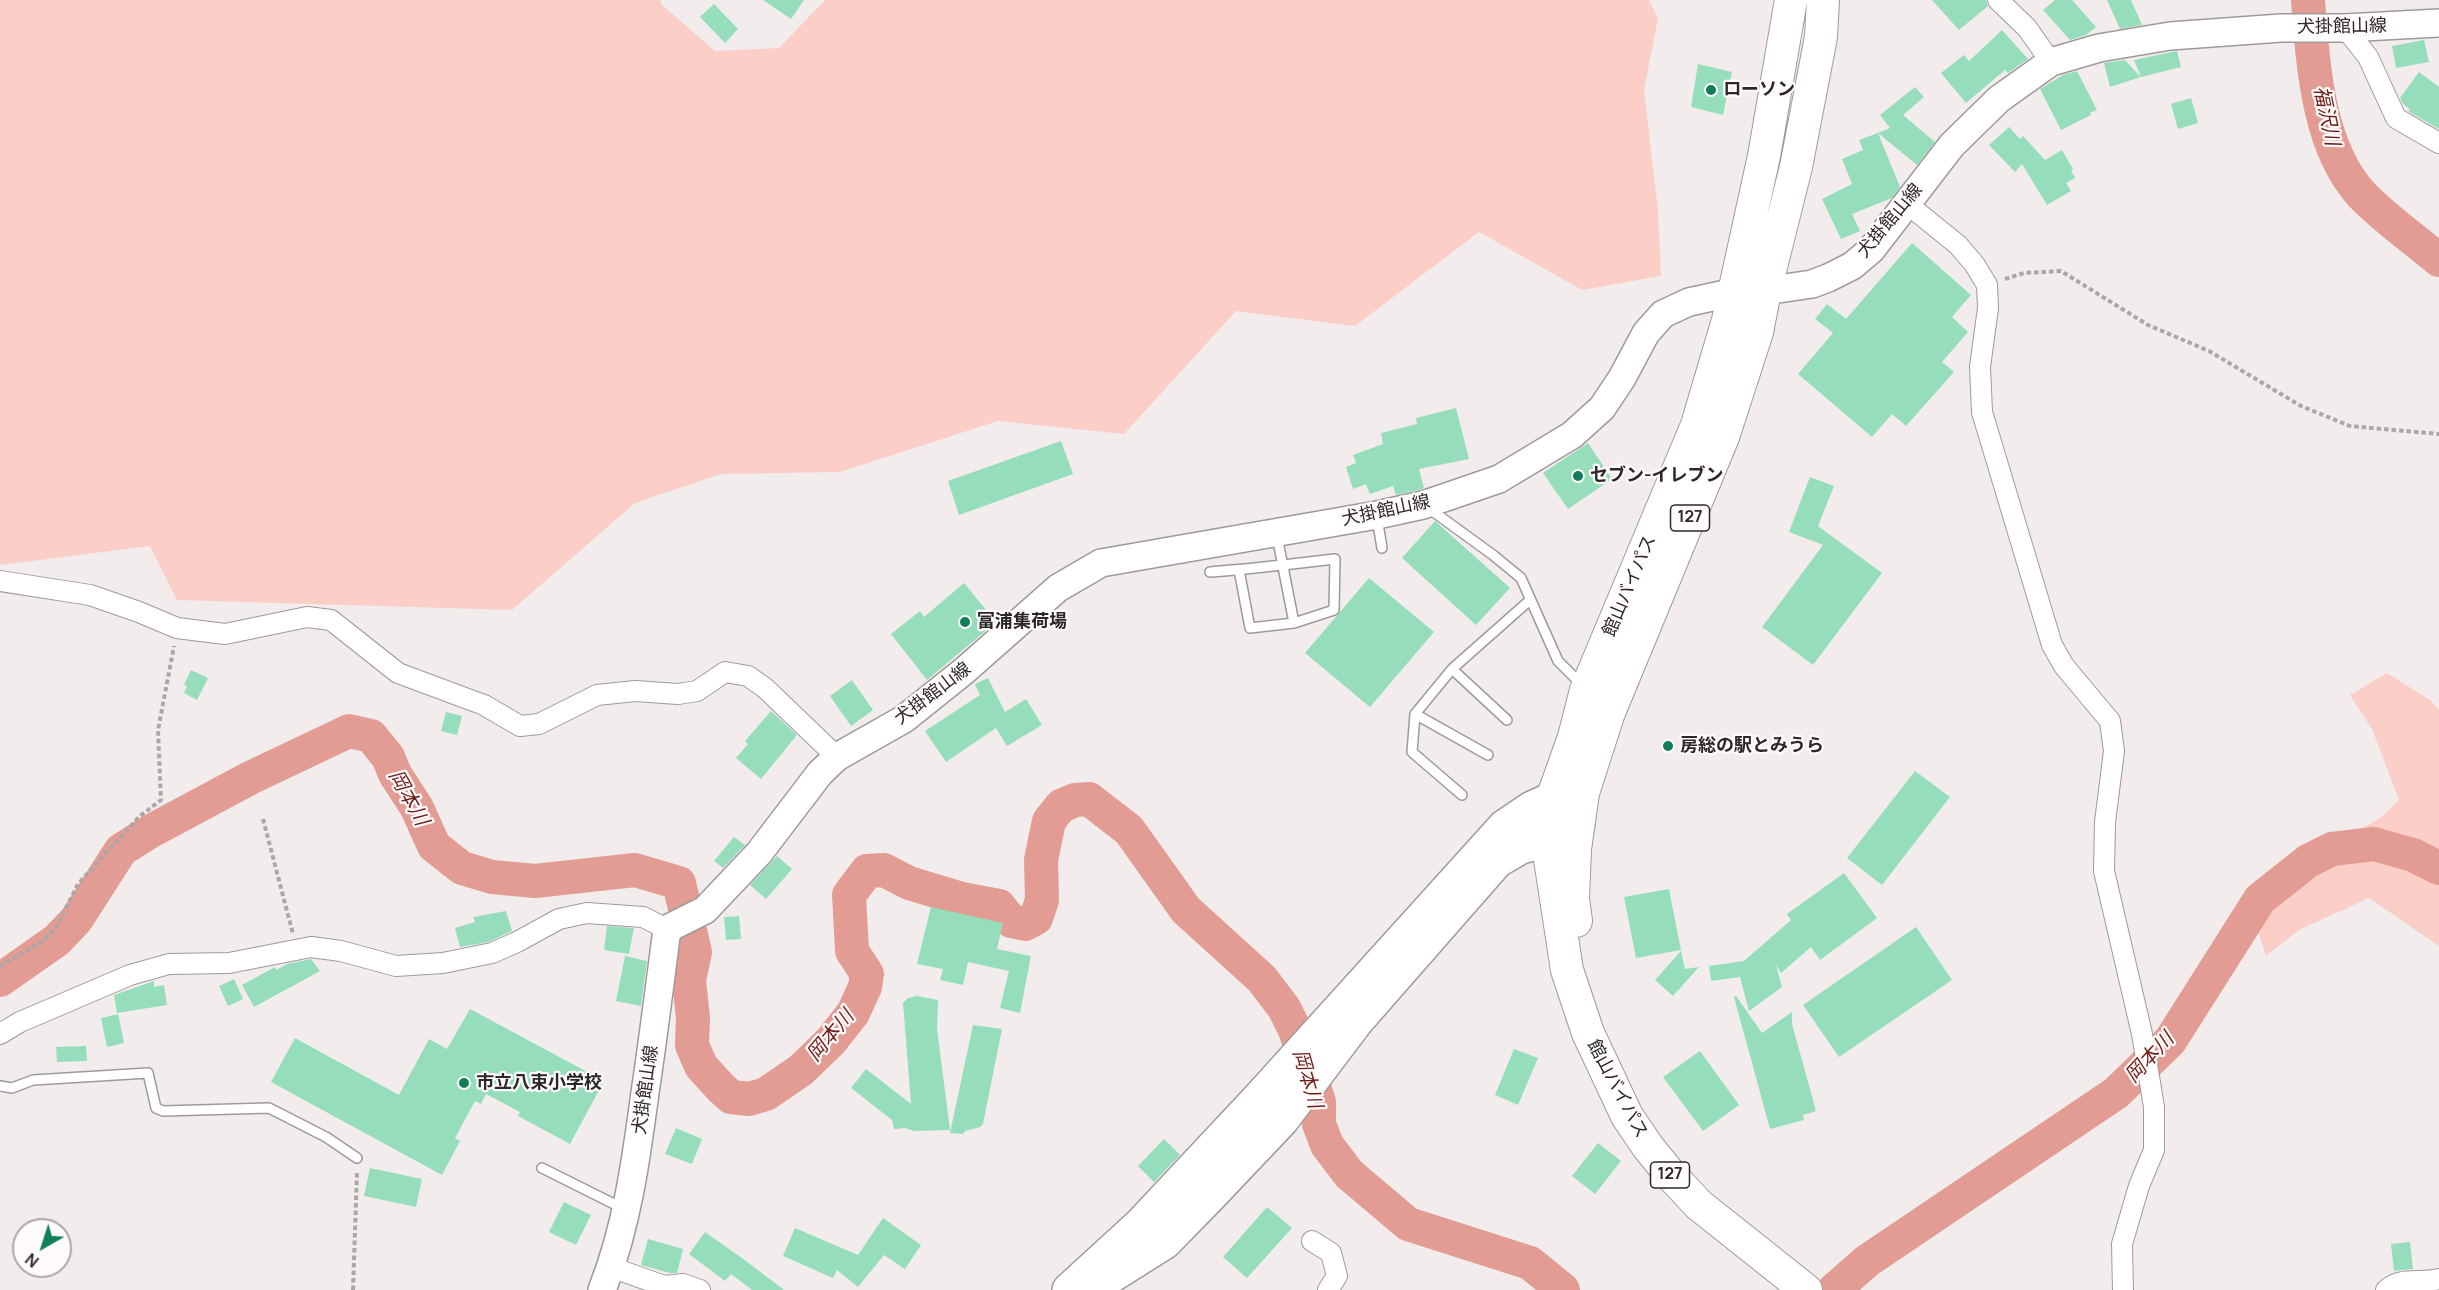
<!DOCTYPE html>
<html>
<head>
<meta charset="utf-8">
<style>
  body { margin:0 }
  #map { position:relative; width:2439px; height:1290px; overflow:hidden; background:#f2edec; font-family:Manrope,sans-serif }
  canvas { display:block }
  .north { position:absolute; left:12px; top:1218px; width:60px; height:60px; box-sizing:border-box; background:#fffbfa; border:2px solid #aaa7a6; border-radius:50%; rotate:219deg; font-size:16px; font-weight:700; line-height:24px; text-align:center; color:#2a2828 }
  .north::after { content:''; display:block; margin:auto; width:21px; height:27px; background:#107e5a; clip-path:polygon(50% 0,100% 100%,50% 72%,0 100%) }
</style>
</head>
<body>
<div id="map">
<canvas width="2439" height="1290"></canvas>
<div class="north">N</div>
</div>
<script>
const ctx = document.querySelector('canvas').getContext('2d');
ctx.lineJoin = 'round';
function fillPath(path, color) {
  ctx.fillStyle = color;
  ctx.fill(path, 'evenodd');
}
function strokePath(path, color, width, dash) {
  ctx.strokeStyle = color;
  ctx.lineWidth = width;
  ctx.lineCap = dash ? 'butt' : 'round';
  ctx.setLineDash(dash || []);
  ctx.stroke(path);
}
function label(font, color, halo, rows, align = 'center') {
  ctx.font = font + ' Manrope,"Noto Sans JP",sans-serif';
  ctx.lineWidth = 4.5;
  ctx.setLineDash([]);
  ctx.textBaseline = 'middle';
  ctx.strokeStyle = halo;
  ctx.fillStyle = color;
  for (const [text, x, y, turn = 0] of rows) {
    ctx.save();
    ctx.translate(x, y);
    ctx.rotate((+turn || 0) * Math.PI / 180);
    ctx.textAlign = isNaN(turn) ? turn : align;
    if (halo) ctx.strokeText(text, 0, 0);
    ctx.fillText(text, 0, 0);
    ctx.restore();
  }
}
fillPath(new Path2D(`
  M0 0H661V4L715 51 779 48 825 0H1649L1658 18 1644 90 1658 210 1661 276 1582 290 1479 232 1355 326 1236 311 1124 434 998 421 840 472 721 474 635 503 512 610 177 600 150 546 0 565Z
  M2387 673 2430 700 2439 710V946L2369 898 2299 930 2266 956 2245 891 2379 819 2399 800 2372 729 2350 695Z`), '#fbcec8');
strokePath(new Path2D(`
  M2308 0C2313 63 2317 146 2362 195 2384 218 2414 239 2439 260
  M0 980 57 940 76 920 121 850 151 831 250 778 349 731 371 736 388 757 395 774 417 808 434 846 462 868 492 877 535 881 635 870 679 883 695 952 689 980 693 1018 692 1045 701 1066 721 1088 731 1097 749 1099 766 1094 801 1070 831 1041 853 1013 865 987 867 974 852 951 849 895 867 871 884 870 909 883 962 899 999 906 1011 921 1025 924 1036 918 1042 900 1041 860 1049 821 1061 806 1075 800 1089 799 1129 830 1186 910 1262 979 1284 1008 1295 1030 1319 1102V1124L1327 1145 1349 1174 1408 1224 1530 1263 1563 1290
  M1834 1290 1867 1261 2116 1093 2170 1041 2260 899 2308 861 2332 849 2374 844 2413 855 2439 868`), '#e29c93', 34);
fillPath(new Path2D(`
  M763 0H804L791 19Z
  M1932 0H1986L1988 6 1959 30Z
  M2055 0H2072L2096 27 2086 35 2070 40 2043 10Z
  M2107 0H2131L2142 25 2120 29Z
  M714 4 738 29 725 43 700 17Z
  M2002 30 2028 59 2008 73 2005 70 1966 103 1941 73 1964 55 1969 61Z
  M2424 40 2429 62 2396 68 2392 46Z
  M2177 51 2181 67 2141 77 2134 60Z
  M2125 60 2141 77 2110 87 2104 63Z
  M1698 64 1732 72 1723 115 1691 107Z
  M2077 71 2097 110 2090 113 2091 115 2061 130 2040 89 2063 75Z
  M2419 72 2439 87V129L2408 111 2410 109 2403 104 2400 98Z
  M1915 87 1924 97 1903 115 1935 142 1917 165 1878 133 1890 128 1880 115Z
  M2191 98 2198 123 2178 129 2171 104Z
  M2009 127 2020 139 2023 136 2045 160 2062 150 2073 169 2071 170 2075 178 2066 183 2071 191 2047 205 2022 164 2015 172 1989 145Z
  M1878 133 1900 187 1892 198 1852 214 1860 231 1841 239 1822 199 1852 184 1842 159 1863 150 1859 140Z
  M1912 243 1971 295 1952 317 1968 332 1942 362 1954 372 1906 426 1892 414 1872 437 1798 374 1833 333 1815 319 1827 304 1846 319Z
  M1456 408 1469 459 1419 469 1424 488 1419 490 1396 495 1393 486 1370 494 1366 484 1353 489 1346 467 1356 463 1353 455 1383 444 1381 433 1417 424 1416 418Z
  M1061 441 1073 474 959 515 948 481Z
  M1588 443 1612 479 1568 509 1543 473Z
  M1810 477 1834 486 1818 526 1882 573 1813 665 1762 627 1823 545 1789 532Z
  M1435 521 1510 588 1476 625 1402 558Z
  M1369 578 1434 632 1370 707 1305 653Z
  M964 583 996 622 927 680 891 634 920 611 924 617Z
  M191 670 208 678 197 700 184 693 187 686 184 685Z
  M988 678 1005 712 1026 699 1042 725 1007 746 996 728 946 762 925 731 980 695 975 684Z
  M852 680 873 710 851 726 830 696Z
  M771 711 797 735 761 779 736 758 748 744 745 741Z
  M446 712 462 716 457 735 441 731Z
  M1915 771 1950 797 1882 885 1847 858Z
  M734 837 745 845 723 868 714 861Z
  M777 856 792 869 766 899 750 885Z
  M1844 873 1877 918 1820 960 1811 947 1781 973 1776 965 1782 987 1749 1011 1740 977 1711 981 1709 966 1744 961 1791 920 1787 914Z
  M1669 889 1681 950 1636 958 1624 897Z
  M931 907 1003 923 997 949 1031 956 1020 1013 1000 1008 1009 971 968 962 963 985 940 980 943 969 917 964Z
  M506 911 512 931 488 942 460 947 455 928 475 922 473 917Z
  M739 916 741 939 726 940 724 917Z
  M607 926 634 928 629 954 604 950Z
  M1916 927 1952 980 1839 1057 1803 1005Z
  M1681 951 1685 969 1699 967 1673 996 1655 980Z
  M625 956 647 961 641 1006 616 1001Z
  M311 959 320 971 254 1007 242 985 275 967 276 970 287 964Z
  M234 979 243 999 228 1006 219 986Z
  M154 981V987L164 985 167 1005 117 1013 114 995Z
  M917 996 938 1000 937 1029 950 1130 914 1131 905 1128 894 1129 892 1120 851 1088 866 1069 911 1104 903 1003 908 998Z
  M1736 996 1762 1033 1792 1012V1024L1816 1111 1803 1115 1804 1120 1770 1129 1734 997Z
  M470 1009 604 1081 570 1144 518 1116 520 1112 486 1094 481 1104 475 1101 455 1138 460 1141 442 1175 271 1082 295 1038 399 1095 429 1039 447 1049Z
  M118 1014 124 1043 107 1047 101 1018Z
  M973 1025 1002 1029 983 1124 980 1127 965 1131 963 1134 950 1133Z
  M86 1046 87 1061 57 1062 56 1047Z
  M1514 1049 1538 1058 1518 1105 1495 1095Z
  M1700 1051 1739 1105 1703 1131 1663 1077Z
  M676 1128 702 1139 692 1164 665 1154Z
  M1164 1139 1180 1155 1154 1182 1138 1166Z
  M1598 1143 1621 1161 1595 1194 1572 1176Z
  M370 1168 422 1179 416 1207 364 1196Z
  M564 1202 591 1215 576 1245 549 1232Z
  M1267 1207 1292 1228 1247 1278 1223 1257Z
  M883 1218 921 1245 905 1269 884 1255 858 1287 837 1270 833 1278 783 1256 795 1228 858 1255Z
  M705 1232 746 1261 784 1290H752L731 1274 725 1281 689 1254Z
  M648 1239 683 1249 677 1273H670L641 1265Z
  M2410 1242 2413 1269 2394 1271 2391 1244Z`), '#96ddbc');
const service = new Path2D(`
  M1427 507 1493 555 1521 578 1558 661 1583 686
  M1377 518 1382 548
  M1239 570 1250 628 1294 623
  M1210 572C1252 569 1293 564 1335 559L1334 610 1294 623 1277 536
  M1452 669 1415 714 1488 755
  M1415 714 1412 752 1462 795
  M1507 720 1452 669 1530 600
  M0 1086 12 1088 33 1080 148 1073 156 1108 163 1111 269 1108 326 1137 357 1158
  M542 1168 624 1209`);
const minor = new Path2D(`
  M1998 0 2027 28 2051 62
  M2345 28 2368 57 2396 118 2439 143
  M1906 203 1958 245 1975 265 1987 285 1988 308 1980 367 1982 412 2052 645 2064 666 2110 721 2114 751 2105 822 2104 871 2142 1034 2154 1107V1150L2139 1186 2122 1244 2123 1290
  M0 581 90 595 139 612 177 628 225 634 307 617 331 620 398 673 484 705 520 726 539 724 597 695 635 691 678 694 697 691 725 672 748 676 765 688 837 757
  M0 1034 20 1022 130 975 169 964 229 963 311 947 341 951 396 966 443 963 492 953 517 942 559 919 587 913 643 917 667 929
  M1312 1241 1331 1253 1337 1276 1328 1290
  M611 1267 664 1286 683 1284 700 1290
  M2386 1290C2402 1276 2419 1284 2439 1279`);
const secondary = new Path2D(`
  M602 1290C627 1227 636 1160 645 1093 653 1039 660 984 667 929L705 910 759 853 820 773 837 757 904 719 964 671 1058 588 1101 563 1377 515 1423 505 1499 479 1572 435 1602 408 1622 378 1646 333 1663 314 1689 302 1735 292 1765 291 1812 284 1828 278 1852 266 1871 250 1952 145 1999 99 2051 62 2099 48 2170 36 2281 28H2345L2439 23`);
const trunk = new Path2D(`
  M1791 0 1764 156 1728 320 1697 425 1586 690 1574 737 1552 799 1547 840 1567 970 1588 1033 1627 1116 1648 1147 1670 1174 1699 1205 1806 1290
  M1576 921 1573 899 1575 849 1583 793 1608 715 1723 437 1757 332 1765 291 1796 167 1821 37 1823 0`);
const motorway = new Path2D(`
  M1069 1290 1140 1225 1259 1098 1504 827 1532 808 1552 799 1578 822 1547 840 1521 847 1497 861 1356 1022 1282 1120 1209 1197 1165 1242 1089 1290`);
strokePath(service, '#9f9a99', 12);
strokePath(minor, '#9f9a99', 22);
strokePath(secondary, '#9f9a99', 30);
strokePath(trunk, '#9f9a99', 34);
strokePath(motorway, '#9f9a99', 36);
strokePath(new Path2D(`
  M2005 279 2024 273 2061 271 2148 325 2209 351 2301 406 2350 426 2439 434
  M263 819 293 934
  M0 966 40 943 56 928 78 884 140 816 161 800 158 730 174 646
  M353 1290 357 1171`), '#aba7a7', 4, [4.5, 3]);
strokePath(service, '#fff', 9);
strokePath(minor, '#fff', 20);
strokePath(secondary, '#fff', 27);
strokePath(trunk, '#fff', 32);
strokePath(motorway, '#fff', 33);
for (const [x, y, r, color] of [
  [1711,90,6,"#107e5a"],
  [1578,476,6,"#107e5a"],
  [965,622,6,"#107e5a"],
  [1668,746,6,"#107e5a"],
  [464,1083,6,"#107e5a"]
]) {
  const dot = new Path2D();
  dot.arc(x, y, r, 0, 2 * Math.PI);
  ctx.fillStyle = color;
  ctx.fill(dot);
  strokePath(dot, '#fffbfa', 2);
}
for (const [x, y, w] of [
  [1690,518,39],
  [1670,1175,39]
]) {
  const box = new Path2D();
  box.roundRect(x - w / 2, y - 13, w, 26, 4.5);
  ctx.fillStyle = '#fffbfa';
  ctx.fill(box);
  strokePath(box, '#2a2828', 1.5);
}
label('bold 16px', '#2a2828', null, [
  ["127",1690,518],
  ["127",1670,1175]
]);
label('18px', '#2a2828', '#fffbfa', [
  ["犬掛館山線",2342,27,-1],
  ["犬掛館山線",1890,221,-50],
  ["犬掛館山線",1386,511,-12],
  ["館山バイパス",1630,586,-67],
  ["犬掛館山線",933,694,-37],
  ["館山バイパス",1617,1089,62],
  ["犬掛館山線",646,1090,-82]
]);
label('bold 18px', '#2a2828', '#fffbfa', [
  ["ローソン",1723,90],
  ["セブン-イレブン",1590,476],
  ["富浦集荷場",977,622],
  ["房総の駅とみうら",1680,746],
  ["市立八束小学校",476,1083]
], 'left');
label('italic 20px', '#6f1e1a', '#fffbfa', [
  ["福沢川",2326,116,78],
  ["岡本川",408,798,61],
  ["岡本川",831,1036,-50],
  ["岡本川",2150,1058,-47],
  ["岡本川",1307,1079,74]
]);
</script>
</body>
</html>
